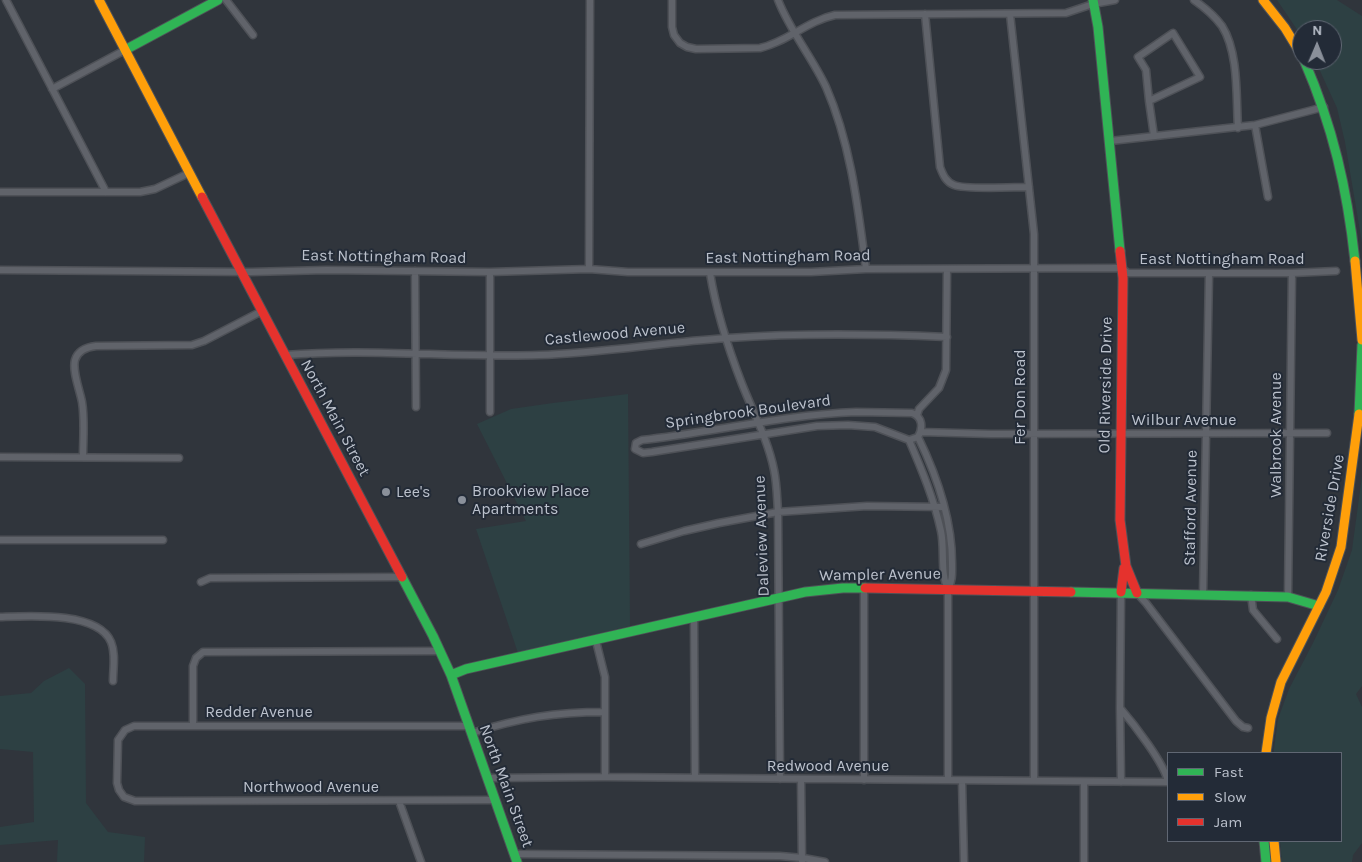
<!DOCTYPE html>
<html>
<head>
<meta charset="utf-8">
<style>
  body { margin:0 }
  #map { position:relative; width:1362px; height:862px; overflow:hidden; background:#30353c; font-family:Karla,sans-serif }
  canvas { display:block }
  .legend { position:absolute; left:1167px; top:752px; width:175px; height:90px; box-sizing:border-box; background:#232b37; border:1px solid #606773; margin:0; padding:6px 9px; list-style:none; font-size:15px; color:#bbc1cc }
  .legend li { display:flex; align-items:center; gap:10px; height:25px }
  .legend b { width:25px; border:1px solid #606773 }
  .north { position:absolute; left:1292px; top:20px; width:50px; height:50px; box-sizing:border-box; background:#232b37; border:1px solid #606773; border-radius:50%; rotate:1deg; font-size:14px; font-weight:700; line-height:20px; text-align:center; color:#bbc1cc }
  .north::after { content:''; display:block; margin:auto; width:18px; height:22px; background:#8a909a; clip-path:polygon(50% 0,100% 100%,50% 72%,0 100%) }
</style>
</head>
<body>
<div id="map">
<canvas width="1362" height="862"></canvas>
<ul class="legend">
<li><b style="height:6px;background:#30b455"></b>Fast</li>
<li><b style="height:6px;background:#ff9f0a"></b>Slow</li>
<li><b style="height:6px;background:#e5322d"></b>Jam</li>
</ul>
<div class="north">N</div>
</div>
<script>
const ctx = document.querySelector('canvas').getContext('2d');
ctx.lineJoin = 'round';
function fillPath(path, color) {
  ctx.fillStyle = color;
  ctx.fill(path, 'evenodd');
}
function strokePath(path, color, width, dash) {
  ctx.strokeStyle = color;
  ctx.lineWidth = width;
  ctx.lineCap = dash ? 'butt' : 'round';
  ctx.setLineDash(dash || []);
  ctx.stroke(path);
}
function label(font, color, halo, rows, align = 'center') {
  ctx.font = font + ' Karla,sans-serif';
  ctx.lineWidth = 4;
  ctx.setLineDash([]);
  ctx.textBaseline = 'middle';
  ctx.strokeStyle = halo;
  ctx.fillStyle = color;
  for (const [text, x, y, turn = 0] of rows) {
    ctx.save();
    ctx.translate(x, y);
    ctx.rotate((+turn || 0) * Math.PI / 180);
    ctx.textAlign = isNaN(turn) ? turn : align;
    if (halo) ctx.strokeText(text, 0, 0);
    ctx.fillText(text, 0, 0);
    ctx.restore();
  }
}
fillPath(new Path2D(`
  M1277 0H1337L1362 16V243L1345 142 1337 108 1315 60H1332V30H1302V37Z
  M628 394 630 626 518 653 476 529 526 521 477 424 511 409 553 403Z
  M1362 476V686L1356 694 1362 707V843L1353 855 1352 862H1282L1280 841H1341V753H1274V749L1278 719 1289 689 1313 643 1338 590 1352 550Z
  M69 668 85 684 86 803 108 832 145 837 144 862H57L58 840 0 845V827L34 822 33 752 0 749V696L31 693 44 681Z`), '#2d4043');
const street = new Path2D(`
  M6 0 106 192
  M226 0 253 35
  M672 0V27L674 35 680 43 687 47 696 49 760 48C787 42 807 21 835 15L1066 13 1093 4 1115 0
  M778 0C790 31 812 57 826 87 851 144 858 208 866 269
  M1194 0C1204 7 1214 15 1222 26 1239 53 1236 97 1238 128
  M925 14 940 167C943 175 946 182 954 185 965 190 1014 187 1029 187
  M1010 14 1034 234V781
  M1173 33 1200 77 1149 101 1146 70 1138 57Z
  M52 89 125 50
  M1149 101 1154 136
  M1255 125 1268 197
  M1110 141 1255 125 1324 107
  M0 192H140L155 189 189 173
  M589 269 590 0
  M0 270 251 272 326 270 490 272 589 269 628 272H811L866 269 1121 268 1128 273H1292L1336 271
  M415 271 416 407
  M710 273C716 310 728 348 742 384 753 412 768 440 774 470 777 484 777 498 778 512L780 779
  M285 355C370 348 455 358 539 355 602 353 665 342 728 338 801 333 874 334 947 337
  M490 412V272
  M856 412 912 413C923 417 923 428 918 437L909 440 875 427 848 425 817 426 652 452 643 453 635 449 636 443 642 440C713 432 784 415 856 412Z
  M917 415 919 409 939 388 946 370 947 269
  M921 432 991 434 1327 433
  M918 437C937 476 952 519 952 563 952 572 953 580 948 589V780
  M909 440C922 470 934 499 941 531 945 549 940 574 948 589
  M0 457 179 458
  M83 457C83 439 85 420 82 402 80 391 72 371 75 360 78 350 87 347 96 346L192 345 204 341 262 311
  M0 540H163
  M641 544 684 531 719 523 778 512 867 506 944 507
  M201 582 210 578 402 577
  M1137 593 1146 603 1236 721 1243 727 1248 728
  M1203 594 1209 274
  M1251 595 1253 610 1277 639
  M1288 597 1292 273
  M0 617C28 616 98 611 111 642 116 654 113 668 113 681
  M694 617 695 778
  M596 641 605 677V777
  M1120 708C1133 723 1165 764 1168 782
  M193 726V666L196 658 203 652 440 651
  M469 726H134L125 730 118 740 117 783 119 790 124 797 135 801 496 800
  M472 733C520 718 554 712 605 712
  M488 778 605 777 1168 782
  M801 779 802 861
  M864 780V588
  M962 781 964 862
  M1121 782 1120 708 1121 592
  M399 801 421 862
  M515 854 780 856 803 858 825 862
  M1084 862V782`);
const fast = new Path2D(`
  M1093 0 1098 27 1120 251
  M125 50 218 0
  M1304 60C1333 127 1347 188 1355 261
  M1359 414 1362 345
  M402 577 433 636 451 675 517 862
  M1071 592 1288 597 1319 606
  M451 675 466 669 805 592 843 588H865
  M1264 841 1266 862`);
const slow = new Path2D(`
  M99 0 202 197
  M1263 0 1285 28 1302 56
  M1355 261 1362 340
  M1266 753 1271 718 1281 682 1326 592 1341 547 1359 414
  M1274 841 1276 862`);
const jam = new Path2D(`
  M202 197 402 577
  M1120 251 1123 278 1120 520 1126 566 1137 593
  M865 588 1071 592
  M1121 592 1124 568`);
strokePath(street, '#4e5157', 9);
strokePath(fast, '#4e5157', 11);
strokePath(slow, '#4e5157', 11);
strokePath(jam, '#4e5157', 11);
strokePath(street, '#60636a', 6);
strokePath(fast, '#30b455', 9);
strokePath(slow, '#ff9f0a', 9);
strokePath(jam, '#e5322d', 9);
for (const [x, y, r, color] of [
  [386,492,5,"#8a909a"],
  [462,500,5,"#8a909a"]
]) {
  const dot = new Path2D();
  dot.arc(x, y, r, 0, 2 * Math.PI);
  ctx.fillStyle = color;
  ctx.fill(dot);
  strokePath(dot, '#232b37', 2);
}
label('16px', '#bbc1cc', '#232b37', [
  ["East Nottingham Road",384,257,1],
  ["East Nottingham Road",788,257,-1],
  ["East Nottingham Road",1222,259],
  ["Castlewood Avenue",615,334,-5],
  ["Old Riverside Drive",1106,385,-89],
  ["Fer Don Road",1020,397,-90],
  ["Springbrook Boulevard",748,412,-8],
  ["North Main Street",335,418,62],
  ["Wilbur Avenue",1184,420],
  ["Walbrook Avenue",1276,435,-90],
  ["Stafford Avenue",1191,508,-89],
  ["Riverside Drive",1330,508,-80],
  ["Daleview Avenue",762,536,-92],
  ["Wampler Avenue",880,575,-1],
  ["Redder Avenue",259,712],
  ["Redwood Avenue",828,766],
  ["North Main Street",506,786,70],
  ["Northwood Avenue",311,787]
]);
label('16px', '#bbc1cc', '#232b37', [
  ["Brookview Place",472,491],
  ["Apartments",472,509],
  ["Lee's",396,492]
], 'left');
</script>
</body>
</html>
